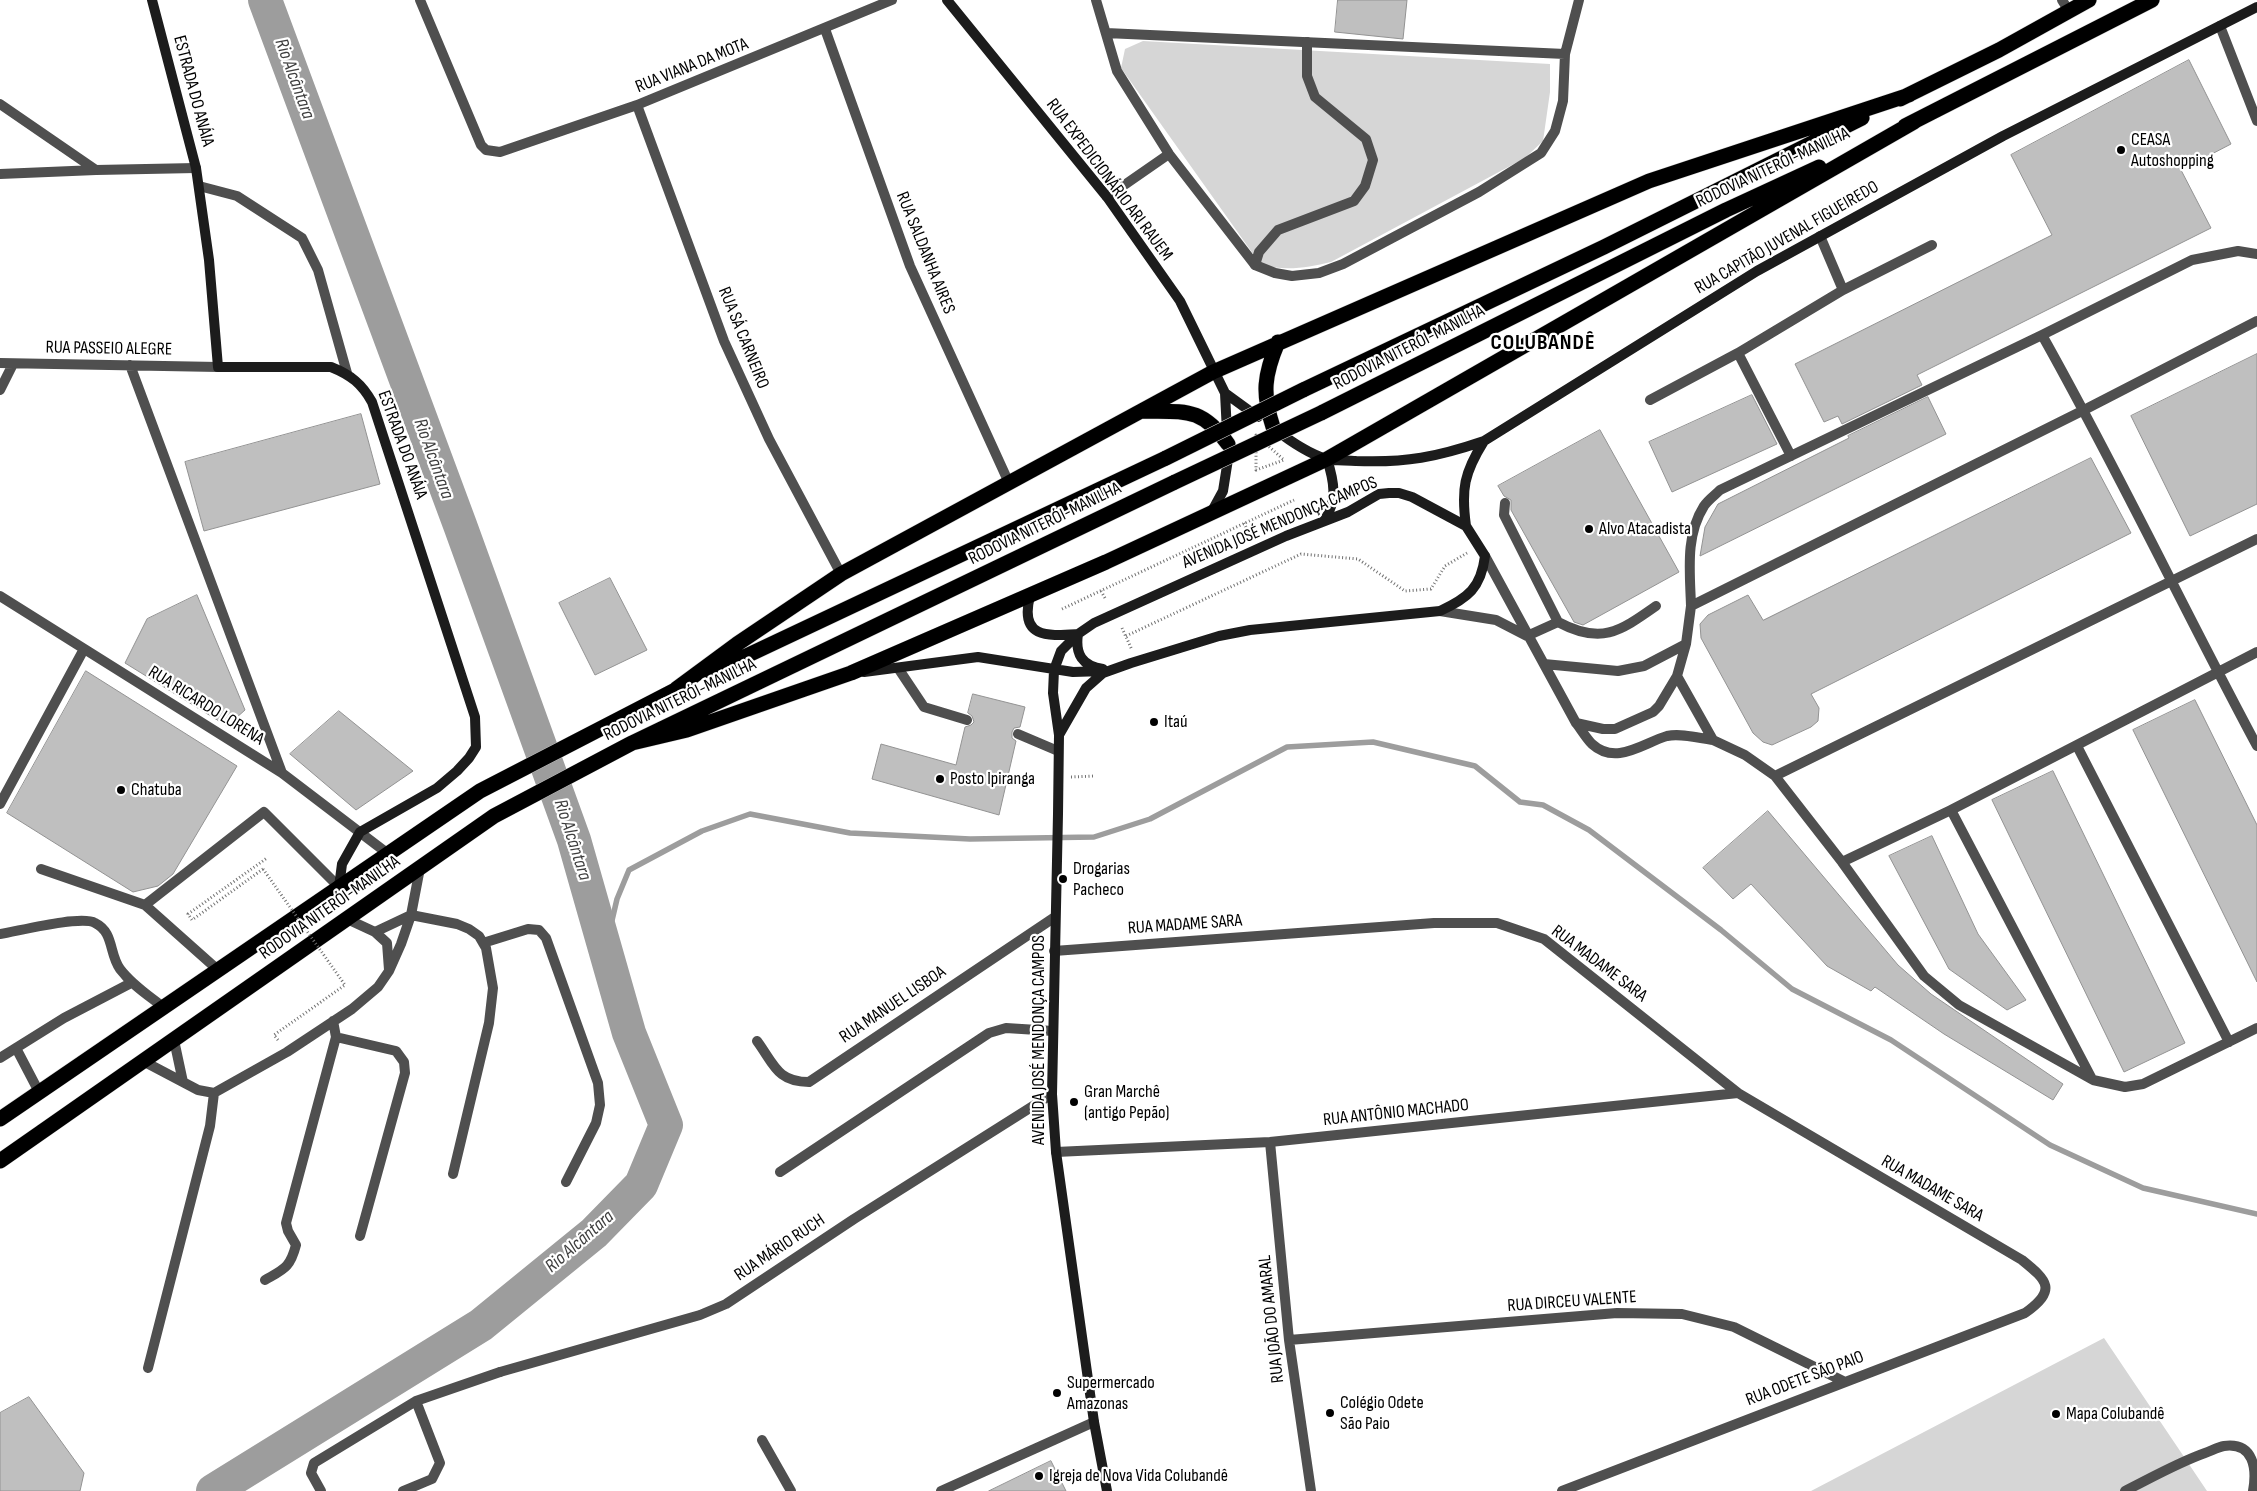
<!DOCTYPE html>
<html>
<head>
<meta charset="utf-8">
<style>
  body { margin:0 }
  canvas { display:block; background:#fff }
</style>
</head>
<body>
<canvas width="2257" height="1491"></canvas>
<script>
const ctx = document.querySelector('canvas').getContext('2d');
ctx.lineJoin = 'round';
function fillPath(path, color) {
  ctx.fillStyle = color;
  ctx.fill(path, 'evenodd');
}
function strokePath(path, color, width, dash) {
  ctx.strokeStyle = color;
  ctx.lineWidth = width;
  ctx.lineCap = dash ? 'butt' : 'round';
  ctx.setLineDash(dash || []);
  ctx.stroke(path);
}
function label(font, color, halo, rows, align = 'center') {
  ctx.font = font + ' "Sofia Sans Condensed",sans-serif';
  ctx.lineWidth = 4.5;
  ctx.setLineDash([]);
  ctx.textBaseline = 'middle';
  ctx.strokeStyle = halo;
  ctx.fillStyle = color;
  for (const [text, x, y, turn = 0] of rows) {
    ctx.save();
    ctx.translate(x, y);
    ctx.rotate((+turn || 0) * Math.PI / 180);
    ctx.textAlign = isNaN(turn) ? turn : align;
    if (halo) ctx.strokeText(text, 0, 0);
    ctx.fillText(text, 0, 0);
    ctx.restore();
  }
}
fillPath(new Path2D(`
  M1143 41 1550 64V92L1543 141 1525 158 1331 262C1307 268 1286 271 1261 265L1121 68 1125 49Z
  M2104 1338 2207 1491H1811Z`), '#d6d6d6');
strokePath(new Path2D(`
  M606 946 617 899 629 870 702 831 750 814 850 833 970 839 1094 837 1150 819 1287 747 1373 742 1475 766 1520 802 1543 805 1589 830 1721 930 1792 989 1891 1040 2050 1145 2143 1188 2257 1214`), '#9d9d9d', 5.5);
strokePath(new Path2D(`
  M213 1491 481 1325 594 1233 641 1185 666 1125 629 1033 574 840 460 525 265 0`), '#9d9d9d', 34);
const building = new Path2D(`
  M1338 0H1407L1403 39 1335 32Z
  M2189 60 2231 144 2181 170 2211 228 1917 375 1922 385 1842 424 1838 416 1824 422 1795 364 2052 235 2011 155Z
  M2257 354V504L2190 536 2131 416Z
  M1752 395 1777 444 1672 492 1649 442Z
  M1928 397 1946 434 1700 556 1705 527 1718 504 1849 438 1848 436Z
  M361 414 380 484 204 531 185 462Z
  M1600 430 1679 572 1583 625 1574 622 1511 510V500L1504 496 1498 486Z
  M2091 458 2131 533 1811 694 1819 708 1818 721 1811 727 1772 745 1763 742 1753 733 1701 638 1700 624 1708 615 1748 595 1763 620Z
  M610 578 647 650 595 675 559 603Z
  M197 595 245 710 227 726 125 663 147 619Z
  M86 671 237 766 173 874 158 886 133 892 7 813Z
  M973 694 1025 707 1020 727 1014 728 1012 732V738L1016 741 999 815 872 779 881 744 956 765 965 727 971 725 974 722 972 716 968 713Z
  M2195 700 2257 825V982L2133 730Z
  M339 711 413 771 356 810 290 754Z
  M2053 771 2185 1043 2124 1072 1992 800Z
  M1768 811 1898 965 1931 994 2063 1084 2053 1100 1944 1034 1875 987 1871 991 1827 966 1751 884 1733 899 1703 868Z
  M1932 836 1978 934 2026 1000 2007 1010 1949 969 1889 856Z
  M29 1397 84 1473 80 1491H0V1413Z
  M1051 1461 1066 1491H989Z`);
fillPath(building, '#bfbfbf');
strokePath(building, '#939393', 1);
const highway = new Path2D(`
  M1900 99 1999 50 2089 0
  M1905 126 2152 0
  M1303 390 1604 247 1862 118
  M1142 411C1184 412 1201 406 1228 444
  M1321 413 1726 210 1819 167
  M1273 427C1262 394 1264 375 1278 342
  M708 674 1166 458
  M676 689 737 644 841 574 1213 372 1649 181 1909 95
  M632 743 687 730 851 673 1106 562 1327 459 1914 122
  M0 1119 480 791 685 685
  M0 1161 494 816 632 743 1175 482`);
strokePath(highway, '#dbdbdb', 16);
strokePath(new Path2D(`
  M1256 435 1284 460 1256 470Z
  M1244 523 1248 531
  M1101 591 1105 598
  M1062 609 1294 500
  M1122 628 1132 650
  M1126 636 1301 554 1358 559 1405 591 1431 589 1445 566 1467 553
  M1071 777 1095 776
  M263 869 192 920 188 914 267 858
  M278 1040 274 1035 345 985`), '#717171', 3, [1, 2.5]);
strokePath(new Path2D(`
  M1096 0 1117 71 1169 154 1255 265 1275 273 1292 276 1319 273 1343 264 1479 192 1541 153 1555 131 1563 101 1565 54 1106 33
  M2220 26 2257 121
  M1565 54 1579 0
  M1107 197 1169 154
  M1820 236 1843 290
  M2042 335C2118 470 2184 610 2257 746
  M1650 400 1738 353
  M1791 456 1738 353 1843 290 1932 245
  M1505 503 1504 515 1558 622
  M1485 556 1576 723C1581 729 1586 738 1592 744 1616 766 1643 743 1667 736 1681 733 1699 738 1713 740
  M1691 606C1690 572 1685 536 1704 506 1708 500 1715 495 1720 490L2042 335 2192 260 2238 251 2257 254
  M1440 611 1496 620 1527 636
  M1527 636 1558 622C1601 645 1619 632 1656 606
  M1544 664 1618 671 1644 666 1686 644
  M898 668 924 707 967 720
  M1677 676 1713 740 1745 755 1775 776 1842 862 1924 976 1959 1005 2093 1080 2125 1087 2143 1084 2257 1028
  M1576 723 1603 729H1615L1653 712 1659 706 1677 676 1686 644 1691 606 2084 410 2257 321
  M1018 734 1058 751
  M2077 746 2229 1042
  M1775 776 2257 539
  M1951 810 2092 1079
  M1842 862 1951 810 2257 652
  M41 869 145 905 218 970
  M145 905 264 812 339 887
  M347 919 375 932 387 943 389 970
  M375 932 411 915 457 924 469 929 479 936 486 948 493 988 489 1023 453 1174
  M483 943 528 929 539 930 546 938 598 1083 600 1105 596 1123 566 1182
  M336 1037 396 1051 404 1062 405 1073 360 1236
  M174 1040 183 1082
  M143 1061 198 1090 214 1093 287 1052 352 1009 378 987 389 971 401 944 411 915 420 868
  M780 1172 989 1033 1006 1028 1053 1031
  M265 1280C284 1269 290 1268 296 1245L288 1231 286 1223 336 1037 333 1021
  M148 1368 210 1126 214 1093
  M762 1440 791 1491
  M321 1491 311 1473 314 1463 416 1401 500 1372
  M403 1491 432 1479 440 1463 416 1401`), '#4f4f4f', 10);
strokePath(new Path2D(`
  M420 0 481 145 486 150 500 152 637 105 892 0
  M2062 0 2069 11
  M825 29 910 266 1009 483
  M0 104 96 170
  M637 105 724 341 769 439 841 574
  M0 174 96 170 196 168
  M199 186 237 196 302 238 318 270 347 373
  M1255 265 1259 252 1278 230 1354 201 1365 186 1373 160 1366 139 1315 97 1307 76V42
  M0 363 218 367
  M130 365 282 773
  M0 390 13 364
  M0 596 282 773 387 853
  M0 804 84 649
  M0 934C19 931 81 915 95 923 114 932 109 954 120 969 132 985 148 995 163 1007
  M1054 951 1434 923H1497L1544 939 1738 1093 2022 1260C2048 1281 2057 1290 2025 1313L1562 1491
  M757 1041C774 1064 777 1082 809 1082L1055 917
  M16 1048 39 1092
  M0 1058 64 1018 131 983
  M1270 1142 1289 1340 1311 1491
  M1056 1152 1270 1142 1738 1093
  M1289 1340 1617 1313 1682 1314 1734 1327 1843 1381
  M500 1372 700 1315 726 1304 854 1219 1052 1094
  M941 1491 1094 1422
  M2125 1491C2151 1478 2177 1463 2205 1453 2211 1451 2218 1447 2224 1446 2254 1442 2257 1469 2253 1491`), '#4f4f4f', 10);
strokePath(new Path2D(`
  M152 0 196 168 209 260 218 367H331C351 375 362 384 372 402L475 717 476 747 469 758 457 771 437 788 360 832 342 864 339 887
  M947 0 1107 197 1180 301 1225 393 1258 417
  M1225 393 1227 432
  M1276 430C1290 441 1308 453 1326 459 1335 461 1347 460 1356 461 1406 463 1437 457 1484 441L1757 271 2003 136 2257 7
  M1211 513 1223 491 1229 453
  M1324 521C1338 500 1334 481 1327 459
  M1466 526C1461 489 1464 473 1484 441
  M1030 596C1019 639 1048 636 1078 634
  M1078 634C1075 654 1082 666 1103 669
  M864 672 978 657 1073 672 1104 671
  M1059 735 1086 688 1103 673 1131 663 1219 636 1250 630 1440 611C1468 598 1481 588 1485 556L1466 526 1412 497 1399 493H1389L1379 494 1348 512 1286 536 1094 623 1078 634 1061 651 1054 670 1053 693 1059 735 1058 814 1052 1094 1056 1152 1094 1422 1107 1491`), '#1c1c1c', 10);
strokePath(highway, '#000', 15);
const highwayBridge = new Path2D(`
  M1166 458 1303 390
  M1175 482 1321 413`);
strokePath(highwayBridge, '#dbdbdb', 16, []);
strokePath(new Path2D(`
  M263 869 345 985`), '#717171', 3, [1, 2.5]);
strokePath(highwayBridge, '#000', 15);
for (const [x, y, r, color] of [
  [2121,150,5,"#000"],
  [1589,529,5,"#000"],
  [1154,722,5,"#000"],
  [940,779,5,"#000"],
  [121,790,5,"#000"],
  [1063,879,5,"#000"],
  [1074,1102,5,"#000"],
  [1057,1393,5,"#000"],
  [1330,1413,5,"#000"],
  [2056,1414,5,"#000"],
  [1039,1476,5,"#000"]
]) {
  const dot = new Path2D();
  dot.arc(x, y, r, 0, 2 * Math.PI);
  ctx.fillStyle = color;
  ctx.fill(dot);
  strokePath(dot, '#fff', 2);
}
label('18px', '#000', '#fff', [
  ["RUA VIANA DA MOTA",692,66,-22],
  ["ESTRADA DO ANÁIA",193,91,75],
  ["RODOVIA NITERÓI-MANILHA",1773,168,-25],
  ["RUA EXPEDICIONÁRIO ARI RAUEM",1109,180,53],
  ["RUA CAPITÃO JUVENAL FIGUEIREDO",1787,238,-30],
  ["RUA SALDANHA AIRES",925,253,68],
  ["RUA SÁ CARNEIRO",743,338,68],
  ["RODOVIA NITERÓI-MANILHA",1409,348,-27],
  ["RUA PASSEIO ALEGRE",109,349,1],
  ["ESTRADA DO ANÁIA",402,445,70],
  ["AVENIDA JOSÉ MENDONÇA CAMPOS",1280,523,-23],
  ["RODOVIA NITERÓI-MANILHA",1045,524,-26],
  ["RODOVIA NITERÓI-MANILHA",680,700,-26],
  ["RUA RICARDO LORENA",206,706,32],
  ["RODOVIA NITERÓI-MANILHA",330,908,-35],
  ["RUA MADAME SARA",1185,925,-4],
  ["RUA MADAME SARA",1599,964,37],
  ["RUA MANUEL LISBOA",893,1005,-34],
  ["AVENIDA JOSÉ MENDONÇA CAMPOS",1039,1040,-90],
  ["RUA ANTÔNIO MACHADO",1396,1113,-6],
  ["RUA MADAME SARA",1932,1189,30],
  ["RUA MÁRIO RUCH",780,1248,-34],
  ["RUA DIRCEU VALENTE",1572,1302,-4],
  ["RUA JOÃO DO AMARAL",1272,1319,-96],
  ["RUA ODETE SÃO PAIO",1805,1379,-21]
]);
label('18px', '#000', '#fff', [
  ["CEASA",2131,140],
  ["Autoshopping",2131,161],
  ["Alvo Atacadista",1599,529],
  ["Itaú",1164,722],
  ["Posto Ipiranga",950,779],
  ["Chatuba",131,790],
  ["Drogarias",1073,869],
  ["Pacheco",1073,890],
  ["Gran Marchê",1084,1092],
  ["(antigo Pepão)",1084,1113],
  ["Supermercado",1067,1383],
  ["Amazonas",1067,1404],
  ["Colégio Odete",1340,1403],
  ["São Paio",1340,1424],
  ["Mapa Colubandê",2066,1414],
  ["Igreja de Nova Vida Colubandê",1049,1476]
], 'left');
label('italic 19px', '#3e3e3e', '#fff', [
  ["Rio Alcântara",294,79,70],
  ["Rio Alcântara",433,459,70],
  ["Rio Alcântara",572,840,72],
  ["Rio Alcântara",580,1242,-41]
]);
ctx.letterSpacing = '1px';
label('bold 22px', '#000', '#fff', [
  ["COLUBANDÊ",1543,343]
]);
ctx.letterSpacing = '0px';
</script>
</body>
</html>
